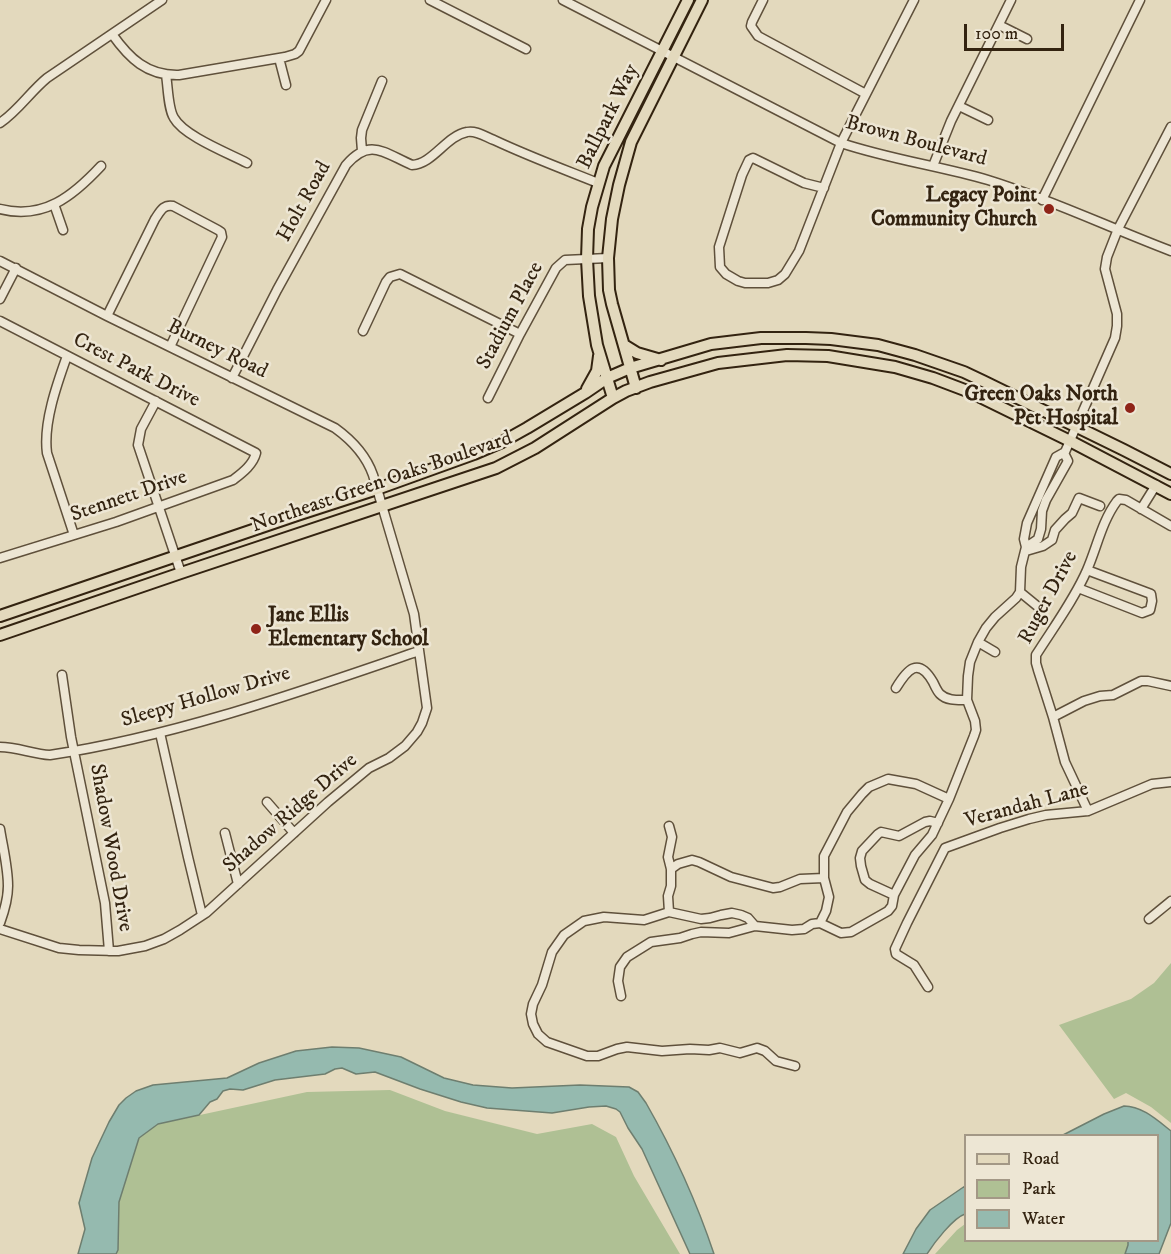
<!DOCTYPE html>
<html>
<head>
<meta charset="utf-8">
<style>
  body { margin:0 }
  #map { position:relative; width:1171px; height:1254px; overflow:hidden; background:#e3d9bd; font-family:"IM FELL DW Pica",serif }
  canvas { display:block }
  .legend { position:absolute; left:964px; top:1134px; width:195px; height:108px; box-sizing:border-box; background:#ede6d4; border:2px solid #a39886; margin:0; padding:8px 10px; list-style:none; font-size:18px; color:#332310 }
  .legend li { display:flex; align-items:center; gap:12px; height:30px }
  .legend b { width:30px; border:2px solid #a39886 }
  .scale { position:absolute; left:964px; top:24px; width:100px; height:27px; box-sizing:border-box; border:3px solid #332310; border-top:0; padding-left:8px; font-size:18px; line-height:21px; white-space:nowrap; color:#332310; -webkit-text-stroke:4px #ede6d4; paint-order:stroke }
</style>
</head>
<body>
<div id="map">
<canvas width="1171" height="1254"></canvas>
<ul class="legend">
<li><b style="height:8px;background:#e3d9bd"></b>Road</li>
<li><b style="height:16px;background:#afc094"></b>Park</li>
<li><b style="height:16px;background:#95baaf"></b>Water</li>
</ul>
<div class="scale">100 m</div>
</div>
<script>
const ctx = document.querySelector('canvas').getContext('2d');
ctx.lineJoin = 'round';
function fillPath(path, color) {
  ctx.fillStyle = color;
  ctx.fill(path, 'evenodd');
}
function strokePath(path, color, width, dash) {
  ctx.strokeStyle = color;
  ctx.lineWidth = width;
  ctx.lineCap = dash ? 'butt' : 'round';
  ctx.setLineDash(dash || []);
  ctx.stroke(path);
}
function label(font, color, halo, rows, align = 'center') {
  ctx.font = font + ' "IM FELL DW Pica",serif';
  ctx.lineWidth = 5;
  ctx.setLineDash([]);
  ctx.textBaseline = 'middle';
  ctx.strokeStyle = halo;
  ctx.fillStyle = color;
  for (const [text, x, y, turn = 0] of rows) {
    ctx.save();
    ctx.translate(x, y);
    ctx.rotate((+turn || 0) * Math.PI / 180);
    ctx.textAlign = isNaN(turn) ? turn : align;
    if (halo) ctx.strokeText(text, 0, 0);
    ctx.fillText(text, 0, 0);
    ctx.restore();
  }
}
fillPath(new Path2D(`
  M1171 963V1123L1151 1107 1126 1093 1114 1099 1059 1025 1131 999 1154 983Z
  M390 1090 445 1111 537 1134 592 1124 616 1137 634 1176 680 1254H116L118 1250 119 1202 132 1160 139 1138 158 1124 307 1092Z
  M965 1224 966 1240H1128V1245L1125 1254H935L957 1230Z`), '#afc094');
const water = new Path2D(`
  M332 1047 359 1048 401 1057 444 1078 473 1085 512 1088 580 1085 629 1087 638 1092 646 1103C674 1152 696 1200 714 1254H690L642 1149 628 1128 620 1112 616 1109 606 1106 589 1107 552 1113 487 1108 461 1102 420 1089 375 1072 356 1074 342 1068 335 1069 325 1074 275 1080 243 1090 230 1089 223 1091 217 1099 210 1102 199 1115 158 1124 139 1138 119 1202 118 1250 116 1254H78L85 1229 79 1203 92 1158 109 1122 119 1105 126 1098 136 1091 153 1085 227 1078 259 1063 296 1051Z
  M1124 1106C1142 1106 1157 1120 1171 1131V1223L1159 1254H1125L1128 1245V1241L1158 1240V1136L1063 1135 1104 1114Z
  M965 1186V1214C953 1218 934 1243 927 1254H903L916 1229 930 1210Z`);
fillPath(water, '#95baaf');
strokePath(water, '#6e7e6f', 1.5);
const minor = new Path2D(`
  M430 0 526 49
  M563 0 841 143C889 159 939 166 988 180 1050 199 1110 228 1171 251
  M763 0 752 22 751 26 758 36 866 94
  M999 25 1027 39
  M112 34C129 58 147 76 179 75L285 57 295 54 299 51 326 0
  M279 58 286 85
  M166 75C168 86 168 109 174 118 184 136 228 153 247 163
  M959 106 988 120
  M0 123C18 111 30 92 47 78L162 0
  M362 151 361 138 362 130 382 81
  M933 166 951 121 1011 0
  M824 188 804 183 753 158 749 160 742 175 719 247 720 267 726 274 738 281 745 283H768L778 280 785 274 799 251 841 143 914 0
  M1042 200 1140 0
  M54 204 63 230
  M0 209C44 220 73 196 101 166
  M0 261 107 316 335 428C353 441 366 455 373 475L414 614 427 708 422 723 417 732 405 746 389 758 369 768 328 802 206 913 180 930 164 939 145 946 118 951 79 950 59 948 0 929
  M0 299 16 268
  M107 316 155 219C160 212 163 204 173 206L218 230 221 232 222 237 170 347
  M0 321 256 453C253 465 242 473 233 480L116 522 0 558
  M363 331 386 282 390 277 400 274 520 334
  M67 356C57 384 43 423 47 453L74 535
  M232 378 277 290 346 165C370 137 384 153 412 165 433 164 446 136 467 132 476 130 486 137 494 140 528 156 563 169 598 183
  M488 398 520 334 556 268 565 260 608 258
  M156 401 141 429 138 445 181 573
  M1141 509 1156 485
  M1026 547 1038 539 1041 529 1042 511 1046 500 1068 461 1064 453
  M1026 551 1043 546 1052 540 1055 530 1065 519 1072 513 1079 498 1100 506
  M1078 588 1142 613 1150 610 1152 601 1151 594 1087 570
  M1020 592 1042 610
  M978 642 995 652
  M62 675 71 737 105 903 109 951
  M896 688C907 670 918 656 933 682 935 686 937 691 940 694 947 701 958 700 967 700
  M1053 717 1084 701 1100 696 1113 695 1141 681H1148L1171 686
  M160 733 188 857 202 915
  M0 747C17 747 33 754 50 755 176 736 299 692 419 651
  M267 802 294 833
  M1088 811 1065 762 1053 717 1038 670 1036 663V655C1053 628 1074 600 1087 570 1097 547 1102 521 1117 501L1119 499 1126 500 1171 526
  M669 826 672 837 668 857 671 869V886L668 896 669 912
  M0 829C3 848 8 867 8 886 8 898 4 912 0 923
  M225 833 238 884
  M671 869 678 864 692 860 699 862 731 877 773 888 780 887 800 879 824 878
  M894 895 870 884 865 880 861 866 860 858 862 851 878 834 881 832 899 836 925 822 930 821 938 823
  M1149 919 1171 901
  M820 923 826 911 829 897 824 878V856L847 812 862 794 869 787 888 779 916 784 949 799
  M755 926 748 918 741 915 732 913 721 915 710 918 701 919 669 912 644 920 604 917 584 921 564 935 552 952 542 985 533 1004 531 1014 533 1024 538 1034 547 1042 587 1056H598L617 1049 627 1047 662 1051 690 1049 709 1050 720 1048 740 1053 757 1048 765 1051 776 1061 795 1066
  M928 987 914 965 896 954 895 949 907 923 945 848 1000 828 1029 819 1046 815 1088 811 1152 784 1171 782
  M621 996 618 981 620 967 627 957 651 942 680 938 692 934 701 932 729 933 755 926 792 930 804 929 812 924 820 923 841 933 851 932 888 911 892 906 894 895 915 855 932 835 949 799 974 736 976 730 975 721 967 700 968 676 970 662 978 642 986 628 995 617 1016 598 1020 592 1021 567 1026 547 1024 539 1027 523 1056 457 1065 452 1115 338 1117 326V314L1105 269 1107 257 1118 229 1171 127`);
const major = new Path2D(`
  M624 345 637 353 661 360
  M636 388 612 304 609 290 608 258 612 219 619 185 631 142 702 0
  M587 389 597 371 599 356
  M613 398 597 345 589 296 587 259 588 229 592 207 604 166 688 0
  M0 616 297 515 377 489 474 454 502 442 527 428 585 393 607 378 630 368 711 344 761 338H806L831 339 878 345 915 355 964 372 983 381 1124 450 1171 474
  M0 635 181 573 496 468 535 448 613 398 626 391 650 382 718 363 787 355 828 356 895 367 933 378 970 392 1070 441 1171 494`);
strokePath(minor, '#5f503b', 11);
strokePath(major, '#332310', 14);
strokePath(minor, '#ede6d4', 8);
strokePath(major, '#e3d9bd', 10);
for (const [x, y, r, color] of [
  [1049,209,6,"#8f2418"],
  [1130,408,6,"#8f2418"],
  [256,629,6,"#8f2418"]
]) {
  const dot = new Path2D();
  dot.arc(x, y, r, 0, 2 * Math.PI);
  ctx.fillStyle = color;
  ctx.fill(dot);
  strokePath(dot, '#ede6d4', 2);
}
label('21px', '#332310', '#ede6d4', [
  ["Ballpark Way",609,117,-64],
  ["Brown Boulevard",916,142,15],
  ["Holt Road",305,202,-61],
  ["Stadium Place",511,316,-62],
  ["Burney Road",217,350,26],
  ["Crest Park Drive",136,371,27],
  ["Northeast Green Oaks Boulevard",382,483,-19],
  ["Stennett Drive",129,497,-19],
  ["Ruger Drive",1049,598,-62],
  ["Sleepy Hollow Drive",206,698,-16],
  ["Verandah Lane",1027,806,-15],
  ["Shadow Ridge Drive",291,814,-41],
  ["Shadow Wood Drive",110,848,80]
]);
label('bold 21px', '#332310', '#ede6d4', [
  ["Legacy Point",1037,197],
  ["Community Church",1037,221],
  ["Green Oaks North",1118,396],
  ["Pet Hospital",1118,420],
  ["Jane Ellis",268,617,"left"],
  ["Elementary School",268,641,"left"]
], 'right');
</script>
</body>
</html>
